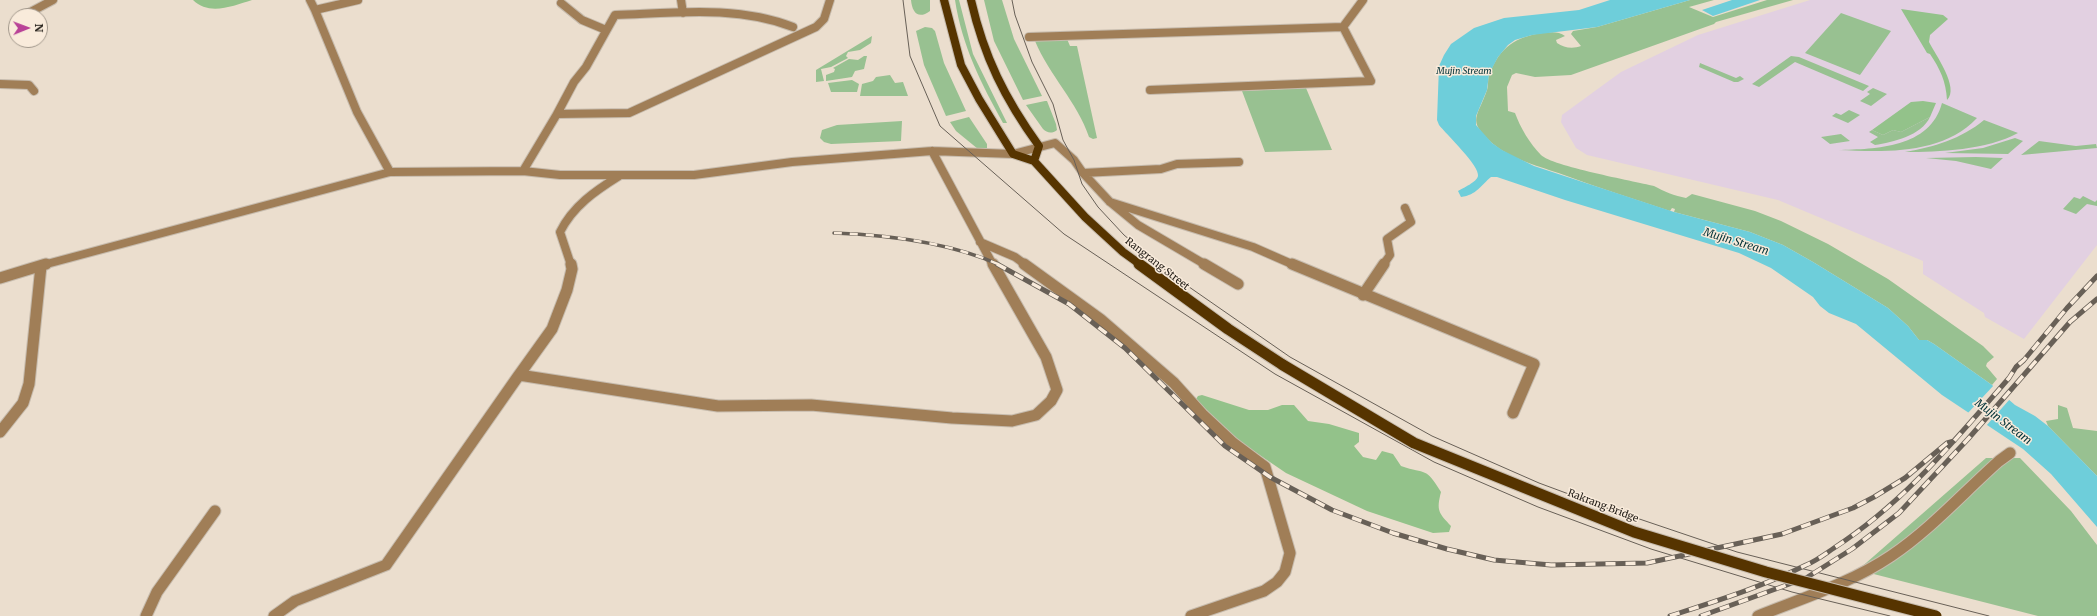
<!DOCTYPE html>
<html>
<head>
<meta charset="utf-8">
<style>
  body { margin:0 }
  #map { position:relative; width:2097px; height:616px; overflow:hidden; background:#ebdece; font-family:Merriweather,serif }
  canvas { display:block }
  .north { position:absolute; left:8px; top:8px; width:40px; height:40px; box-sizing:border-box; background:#f9ebdb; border:1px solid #a2988c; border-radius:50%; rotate:89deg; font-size:11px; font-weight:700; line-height:16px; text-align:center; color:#201b15 }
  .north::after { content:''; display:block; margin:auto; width:14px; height:18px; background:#b94297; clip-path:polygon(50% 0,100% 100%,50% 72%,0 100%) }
</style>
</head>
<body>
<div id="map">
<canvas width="2097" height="616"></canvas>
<div class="north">N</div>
</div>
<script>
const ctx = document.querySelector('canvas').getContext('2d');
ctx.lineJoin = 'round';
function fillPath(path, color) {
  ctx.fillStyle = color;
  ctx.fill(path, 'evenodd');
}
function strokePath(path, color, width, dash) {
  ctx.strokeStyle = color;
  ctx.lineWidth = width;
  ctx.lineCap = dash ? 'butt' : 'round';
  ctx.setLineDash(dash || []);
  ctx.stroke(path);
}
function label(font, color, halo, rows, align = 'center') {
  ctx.font = font + ' Merriweather,serif';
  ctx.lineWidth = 3;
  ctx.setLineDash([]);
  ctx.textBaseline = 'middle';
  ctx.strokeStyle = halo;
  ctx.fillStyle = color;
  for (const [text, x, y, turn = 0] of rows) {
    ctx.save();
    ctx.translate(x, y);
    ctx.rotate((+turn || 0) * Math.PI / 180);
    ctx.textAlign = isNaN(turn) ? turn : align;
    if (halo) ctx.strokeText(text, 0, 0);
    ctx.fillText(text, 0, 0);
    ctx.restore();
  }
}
fillPath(new Path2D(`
  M1810 0H2097V245L2024 339 1985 317 1984 313 1923 274V261L1778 200 1587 155 1576 148 1561 122 1562 115 1621 72 1698 35Z`), '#e2d0e1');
fillPath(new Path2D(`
  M911 0H930V11C918 20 912 12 911 0Z
  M955 0H959L973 54 1007 123H1003C981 83 962 46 955 0Z
  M984 0H1002L1014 39 1042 96 1023 100 994 41Z
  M1690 0H1714L1689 7 1713 17 1767 0H1793L1716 22 1714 24 1571 75 1535 77 1516 73 1512 75 1507 87 1508 111 1515 113C1520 127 1530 144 1541 155 1552 166 1633 181 1654 186 1663 191 1675 196 1686 198L1692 194 1755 211 1781 221 1828 244 1888 279 1983 346 1994 357 1987 363 1986 366 1997 379 1992 385 1934 344 1927 340H1919L1908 326 1888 308 1813 262 1783 245 1750 232 1674 212 1675 209 1672 208 1670 211C1635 199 1599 188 1564 175 1539 166 1512 160 1492 143 1466 120 1478 117 1487 90 1489 85 1487 78 1490 73 1500 47 1516 37 1542 33 1550 32 1559 31 1565 36L1556 40 1557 43C1564 48 1573 49 1581 46L1571 34 1573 31 1597 27Z
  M1841 13 1891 31 1860 75 1805 53Z
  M925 27 932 28 935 31 944 63 966 111 946 116 924 65 916 31Z
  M872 36 871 43 860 50 848 52 846 56 848 58 831 67 821 69 824 81 816 82V70Z
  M1067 39 1070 46H1077L1097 138 1093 139 1089 137C1078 103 1049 75 1035 41Z
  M864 56H867L864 69 855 71 852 77 826 81V75L834 72 835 69 833 68 849 59 858 60Z
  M1791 56 1799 57 1869 86 1863 91 1795 62 1759 87 1752 84Z
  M1700 63 1736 78 1740 76 1744 79 1738 82H1734L1699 67Z
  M890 75 895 83 903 82 908 96H860L862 84 873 81 876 77Z
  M852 80 859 84 857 92H831L828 83Z
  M1306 88 1332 150 1265 152 1242 91Z
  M1873 88 1887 94 1871 106 1860 101 1870 94 1867 92Z
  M1045 101H1047L1056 124 1057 130C1052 134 1047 133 1043 129L1026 105Z
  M1942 103 1977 118C1942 155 1885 152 1838 150 1876 149 1930 148 1942 103Z
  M1849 110 1860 115 1848 123 1832 116 1836 113 1841 115Z
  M969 117 987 144V148L978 149 956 131 950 122Z
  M1930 117C1921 136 1893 142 1875 145L1870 142 1878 137 1869 132 1872 130 1883 135 1893 130 1901 132Z
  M1984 120 2018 133C1987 150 1939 152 1905 152 1934 147 1961 139 1984 120Z
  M902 121 901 141 831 144 824 142 820 138 822 130 837 125Z
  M1841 134 1850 141 1830 144 1821 137Z
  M2015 138 2023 141 2008 154 1945 153 1983 148Z
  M2039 141 2076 146 2096 144 2097 148 2021 155Z
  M1976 157 2003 158 1991 169 1956 161 1926 158Z
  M2083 196 2095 202 2097 200V206L2087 204 2076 214 2063 209 2074 197 2080 199Z
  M2058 405 2067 408 2073 428 2097 431V476L2048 426 2046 421 2058 419Z
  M1986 458H2020L2071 511 2097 545V616H2038L1858 570Z`), '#98c191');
fillPath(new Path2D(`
  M193 0H252C233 6 209 16 193 0Z
  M1901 9 1943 15 1948 19 1930 35 1929 42C1935 54 1960 88 1947 100 1946 81 1940 69 1930 54L1927 53Z
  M1923 101 1936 103 1930 117 1901 132 1893 130 1883 135 1872 130 1911 102Z
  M1202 395 1249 410H1268L1282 405H1294L1308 421 1329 424 1359 433V442L1354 446 1363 457 1376 460 1382 451 1393 454 1401 466C1427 475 1425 466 1441 492 1436 511 1439 513 1451 526L1449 532 1433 533 1367 511 1286 473 1239 441 1197 404 1196 399 1198 396Z`), '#93c28a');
fillPath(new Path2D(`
  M1610 0H1690L1597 27 1532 35 1515 40 1508 45 1498 57 1489 74 1487 90 1476 116V125L1492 143 1502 150 1534 166 1674 212 1750 232 1783 245 1813 262 1888 308 1908 326 1919 340H1927L1934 344 1992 385 2015 405 2035 416 2048 426 2097 476V527L2051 474 2023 449 1942 395 1856 324 1829 313 1820 306 1813 297 1771 268 1739 253 1565 200 1497 177H1491C1481 185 1477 195 1461 197L1458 191C1463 188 1477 182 1478 176 1480 166 1446 134 1439 125L1437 120 1439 66 1444 55 1451 44 1474 28 1504 18 1579 10Z
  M1732 0H1760L1713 16 1702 10Z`), '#6eceda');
fillPath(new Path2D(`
  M1994 385 2010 399 1986 426 1967 414Z`), '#ebdece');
const minorFar1 = new Path2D(`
  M310 0 315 10
  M358 0 315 10 357 112 390 172
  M681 0 683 13
  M561 3 582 20 606 30
  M23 16 53 0
  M1029 37 1343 27
  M0 84 29 85 34 91
  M1150 90 1371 81 1343 27 1363 0
  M557 114 574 82 586 67 615 15C674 13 737 5 793 27
  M932 151 993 265
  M523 171 557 114 629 113 816 27 824 19 830 0
  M1083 173 1110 202 1138 225 1206 265
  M1110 202 1253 247 1294 265
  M980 242 1015 257 1026 265
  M43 265 390 172 523 171 560 175H694L792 162 932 151 1013 154 1055 143 1074 160 1083 173 1161 169 1177 164 1239 162
  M571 265 560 232C573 206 595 191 619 176
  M1383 265 1390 255 1387 239 1411 222 1405 208`);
const minor = new Path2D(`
  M1024 264 1100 319 1174 383 1202 414 1233 443 1265 467 1290 553 1285 572 1277 582 1264 591 1191 616
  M1204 264 1238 284
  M1292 264 1534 364 1513 413
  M0 278 46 264
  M1363 295 1384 264
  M519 375 552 329 567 290 572 269 571 264
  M0 432 23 403 29 384 41 266
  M146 616 157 592 215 511
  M274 616 295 601 386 565 519 375 718 406 811 405 952 418 1012 421 1036 415 1051 401 1057 390 1046 357 993 264
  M1758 616C1803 598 1851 583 1891 556 1931 529 1963 493 1999 461L2010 453`);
const majorFar1 = new Path2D(`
  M944 0 961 65 979 99 1013 154 1034 161 1085 217 1123 252 1141 265
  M971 0C984 57 1005 99 1039 146L1034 161`);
const major = new Path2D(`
  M1139 264 1228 329 1283 365`);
strokePath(minorFar1, '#c6bbad', 10);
strokePath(minor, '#c6bbad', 13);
strokePath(majorFar1, '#c6bbad', 10);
strokePath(major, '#c6bbad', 13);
strokePath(minorFar1, '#a07e57', 8);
strokePath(minor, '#a07e57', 11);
strokePath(majorFar1, '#563400', 8);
strokePath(major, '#563400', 11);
strokePath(new Path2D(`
  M903 0 910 56 940 126 1064 234 1275 374 1434 462 1538 507 1651 549 1792 592 1890 616
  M1012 0 1015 15 1032 62 1053 104 1063 140 1074 160 1082 184 1098 207 1124 235 1169 273 1290 357 1432 436 1539 483 1601 506 1737 552 1989 616`), '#686057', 1);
const railFar1 = new Path2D(`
  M834 233C888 235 949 242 1000 265`);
const rail = new Path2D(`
  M997 264 1069 304 1125 348 1225 446 1270 477 1332 510 1393 533 1447 549 1494 560 1551 565 1647 563 1782 534 1853 508 1874 497 1905 478 1947 443 1954 441
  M1670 616C1716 601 1762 587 1806 565 1816 561 1825 554 1834 548 1904 503 1955 440 2009 378L2016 367 2024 360 2067 308 2097 276
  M1701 616 1806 578 1852 549 1899 513 1968 439 2070 322 2097 299`);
strokePath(railFar1, '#686057', 3.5);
strokePath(rail, '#686057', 5);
strokePath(railFar1, '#f9ebdb', 2.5, [8]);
strokePath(rail, '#f9ebdb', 3.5, [10]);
const majorBridge = new Path2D(`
  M1283 365 1414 443 1634 532 1766 572 1936 616`);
strokePath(majorBridge, '#c6bbad', 13, []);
strokePath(majorBridge, '#563400', 11);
label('italic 9px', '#013137', '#f9ebdb', [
  ["Mujin Stream",1464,71]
]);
label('10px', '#201b15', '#f9ebdb', [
  ["Rangrang Street",1157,264,38],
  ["Rakrang Bridge",1603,506,21]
]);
label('italic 11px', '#013137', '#f9ebdb', [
  ["Mujin Stream",1736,242,17],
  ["Mujin Stream",2003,422,37]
]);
</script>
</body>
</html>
